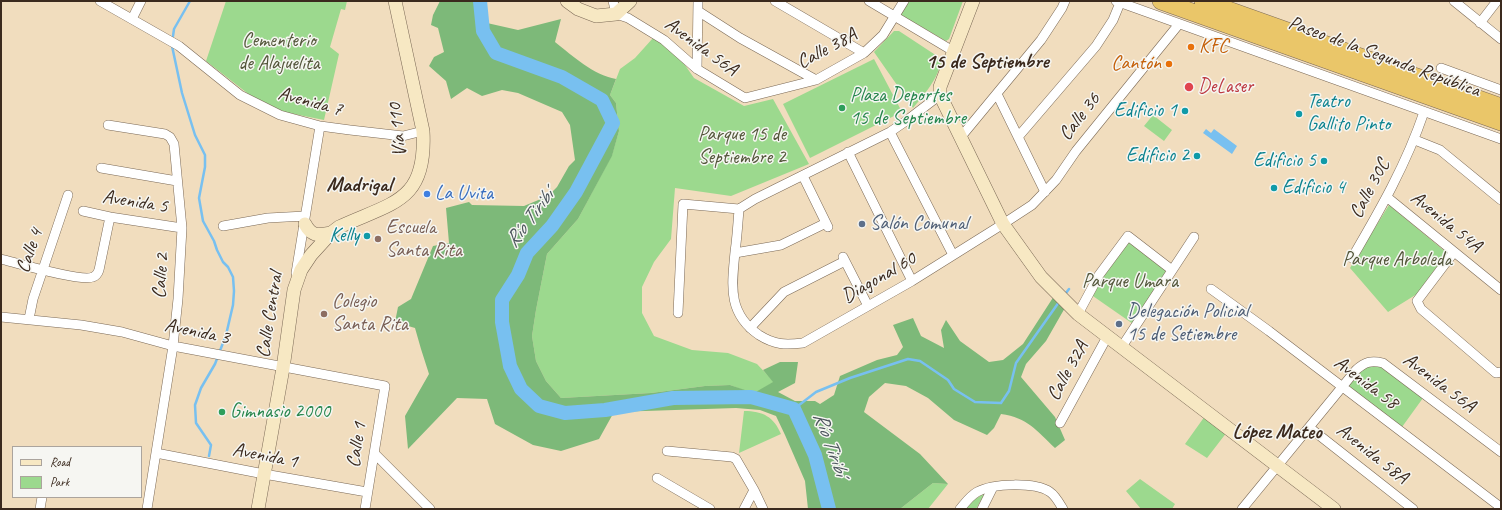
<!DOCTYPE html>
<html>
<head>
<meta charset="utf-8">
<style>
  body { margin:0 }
  #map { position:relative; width:1502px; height:510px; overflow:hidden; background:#f1ddbe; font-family:Caveat,sans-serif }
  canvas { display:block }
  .frame { position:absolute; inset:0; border:2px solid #3b2a1e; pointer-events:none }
  .legend { position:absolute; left:12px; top:446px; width:130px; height:52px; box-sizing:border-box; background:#f6f6f2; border:1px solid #aba49d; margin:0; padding:5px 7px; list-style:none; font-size:12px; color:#3b2a1e }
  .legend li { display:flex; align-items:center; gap:8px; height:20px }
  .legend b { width:20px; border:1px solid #aba49d }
</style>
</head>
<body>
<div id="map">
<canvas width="1502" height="510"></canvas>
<div class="frame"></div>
<ul class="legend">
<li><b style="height:5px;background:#f7e8c3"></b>Road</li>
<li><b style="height:11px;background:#9cd98e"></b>Park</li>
</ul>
</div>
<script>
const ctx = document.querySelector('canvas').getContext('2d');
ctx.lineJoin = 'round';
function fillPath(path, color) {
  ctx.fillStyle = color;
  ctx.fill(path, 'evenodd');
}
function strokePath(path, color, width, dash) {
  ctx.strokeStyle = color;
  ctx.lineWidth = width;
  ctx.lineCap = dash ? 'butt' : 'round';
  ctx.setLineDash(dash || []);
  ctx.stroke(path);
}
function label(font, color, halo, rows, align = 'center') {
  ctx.font = font + ' Caveat,sans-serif';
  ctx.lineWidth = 3;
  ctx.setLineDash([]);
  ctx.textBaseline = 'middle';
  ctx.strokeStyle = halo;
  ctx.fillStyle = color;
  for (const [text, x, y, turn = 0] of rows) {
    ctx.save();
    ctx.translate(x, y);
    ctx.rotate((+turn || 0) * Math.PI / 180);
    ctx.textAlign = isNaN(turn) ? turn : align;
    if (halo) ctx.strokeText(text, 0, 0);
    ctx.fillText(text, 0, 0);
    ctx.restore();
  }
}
fillPath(new Path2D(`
  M226 1H347L345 10 341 9 330 47 339 54 324 120 279 111 251 96 206 61Z
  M907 1H963L949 39 946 41 899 14Z
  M894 31H899L934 54 941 61C939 78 923 96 913 108L874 52Z
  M653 38 678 55 694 78 744 106 773 99 809 164 731 196 675 188 671 239 654 262 642 287V313L654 336 692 350 728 353 757 364 774 382 754 394 730 385 705 386 651 393 561 398 546 381 536 361 532 336 536 310 547 254 578 219 612 155 619 131 616 103 610 95 620 69 635 58Z
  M874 59 902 112 810 158 783 104Z
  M1153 115 1172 130 1164 141 1144 126Z
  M1389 205 1447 253 1417 294 1388 312 1350 268Z
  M1128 236 1172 270 1136 326 1090 294Z
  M1368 365H1378L1423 398 1402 427 1348 386 1363 369Z
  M744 411C763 411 774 417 781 434L739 453Z
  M1205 416 1227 432 1207 458 1185 444Z
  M1140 479 1175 504 1172 509H1141L1126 491Z
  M933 483 948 484 928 509H900Z
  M985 493 976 509H965L972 501Z`), '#9cd98e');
fillPath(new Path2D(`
  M440 1H488L484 7 487 23 518 30 561 19 555 42C573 56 593 75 616 79L610 95 616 103 619 131 612 156 578 219 547 254 536 310 532 336 536 361 546 381 561 398 651 393 705 386 730 385 754 393 773 382 763 370 780 362H798L795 383 778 392 795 401H815L820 404 834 395 840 376 877 360 897 355 903 347 893 325 913 318 921 336 944 348 941 330 946 320 960 341 989 362 1003 360 1023 344 1056 293 1066 306 1046 341 1026 364 1021 377 1055 417 1065 440 1055 448C1036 430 1028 418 1001 414L994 428 987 435 954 420 928 398 906 386 885 383 869 397 864 412 920 454 948 484 933 483 900 509H808L805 481 785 435 776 416 760 410 736 408 614 412 599 439 561 451 533 445 495 424 487 399 457 398 408 449 405 416 429 374 421 349 415 328 395 322 398 307 411 299 433 246 449 243 446 208 469 202 472 205 524 206 548 196 557 187 569 166 575 160 570 125 562 112 518 93 502 90 482 96 467 88 451 99 446 81 429 66 434 57 444 52 438 28 431 25 433 15Z`), '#7db979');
fillPath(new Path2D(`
  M1206 129 1211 133 1214 129 1237 146 1232 154 1203 133Z`), '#78c0f0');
strokePath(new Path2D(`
  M173 36 174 29 190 1
  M172 46 182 93 195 135 205 155V167L199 198 203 221 214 241 217 250 223 262 228 267 233 277 234 291 233 305 226 335 215 364 201 388 195 405 196 423 211 445 209 456
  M1066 293 1069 289
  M794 409 816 392 850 378 908 359 920 361 948 380 954 389 975 402 1001 403 1009 391 1016 363 1059 302`), '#78c0f0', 2.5);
strokePath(new Path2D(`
  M480 1 483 31 496 53 562 77 602 100 613 123 576 192 552 226 527 253 518 275 502 300V322L510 366 521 389 539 406 565 413 605 410 673 398 751 397 794 409 815 455 829 509`), '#78c0f0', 14);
const street = new Path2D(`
  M100 1 179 46 240 95 280 115 320 126 350 130 403 136 423 131
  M613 1 616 14 628 18 664 40 697 69 745 98 816 80 864 53 883 35 904 1
  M775 1 864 53
  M869 1 953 51
  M1116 1 1501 139
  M1454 1 1501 39
  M698 11 740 38 816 80
  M132 19 141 1
  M1480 23 1497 1
  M1441 68 1501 90
  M697 69 698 1
  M997 94 1045 192
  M108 125 165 134 170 137 174 144 182 228 178 299 173 346 147 509
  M890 132 953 255
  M1018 137 1096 46 1113 20 1120 3
  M960 138 1041 40 1062 8 1065 1
  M1415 140 1440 150 1501 200
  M848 152 912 281
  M101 168 177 181
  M803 176 828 227
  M1388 198 1501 290
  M739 209C738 223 737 238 735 252 732 285 727 313 759 335 775 345 785 345 803 343L912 281 1003 224 1032 205 1056 180 1076 151 1179 24
  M83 211 110 217 182 228
  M223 226 268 218 305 216
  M1454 252 1417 301 1421 309 1496 373 1501 372
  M735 253 781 245 826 223
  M843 257 868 306
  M1352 258C1380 210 1406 165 1424 112
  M1 259C17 263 81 282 93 277 96 276 98 273 99 270L110 217
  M296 273 320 126
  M1211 289 1269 331 1499 506
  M678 313 683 204 739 209 755 199 890 132 906 121 940 95
  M1078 314 1099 275 1128 236 1172 270
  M1 317 81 325 122 332 173 346 385 386 365 509
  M29 319 33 299 68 195
  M750 328 784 292 845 261
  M1121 348 1194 237
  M1060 423 1107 337
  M1310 428 1413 509
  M667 451 732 457 736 459 754 490 763 509
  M156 453 264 474 367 492
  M374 453 430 509
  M657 478 710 509
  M40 509 42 497
  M744 509 754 490
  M960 509C965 503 970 496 977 492 993 483 1035 482 1050 492 1055 495 1060 504 1063 509
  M982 509 993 487
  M1242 509 1356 370C1365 362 1371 360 1383 363L1501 452`);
const secondary = new Path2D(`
  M567 1 578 9 596 16 616 14 630 1
  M973 1 940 87V95L1003 224 1041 277 1078 314 1334 509
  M305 224C312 237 318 235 331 233
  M258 509 283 368 294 290 301 270 311 255 331 233 339 227C393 202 427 202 423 131L395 1`);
const highway = new Path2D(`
  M1161 1 1501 122
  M1203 1 1501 107`);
strokePath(street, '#7b6956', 10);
strokePath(secondary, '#7b6956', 14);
strokePath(highway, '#7b6956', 18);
strokePath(street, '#fff', 9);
strokePath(secondary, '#f7e8c3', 13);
strokePath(highway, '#eac669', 17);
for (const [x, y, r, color] of [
  [1191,47,4,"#e8710a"],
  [1169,64,4,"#e8710a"],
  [1189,87,5,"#e0444e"],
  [842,108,4,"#2e9e5b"],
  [1185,111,4,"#0f9aa8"],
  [1299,114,4,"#0f9aa8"],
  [1197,156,4,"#0f9aa8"],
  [1324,161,4,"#0f9aa8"],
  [1274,188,4,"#0f9aa8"],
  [427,194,4,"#3f7fe0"],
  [862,224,4,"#5c6f8a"],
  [367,236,4,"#0f9aa8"],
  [378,239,4,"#8d6e63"],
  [324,314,4,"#8d6e63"],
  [1119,324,4,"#5c6f8a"],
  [222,412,4,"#2e9e5b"]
]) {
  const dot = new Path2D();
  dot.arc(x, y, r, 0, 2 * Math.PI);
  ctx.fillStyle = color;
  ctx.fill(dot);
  strokePath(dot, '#f6f6f2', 1.5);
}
label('20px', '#53563a', '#f6f6f2', [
  ["Cementerio",279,41],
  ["de Alajuelita",279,64],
  ["Parque 15 de",742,135],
  ["Septiembre 2",742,158],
  ["Parque Arboleda",1397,260],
  ["Parque Umara",1130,282]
]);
label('20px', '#3b2a1e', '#f6f6f2', [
  ["Avenida 56A",701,47,36],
  ["Calle 38A",827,49,-28],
  ["Paseo de la Segunda República",1384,57,20],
  ["Avenida 7",310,102,15],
  ["Calle 36",1080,117,-52],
  ["Vía 110",398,130,-96],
  ["Calle 30C",1370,189,-62],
  ["Avenida 5",135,202,9],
  ["Avenida 54A",1446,222,39],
  ["Calle 4",30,251,-71],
  ["Calle 2",161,276,-86],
  ["Diagonal 60",879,278,-30],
  ["Calle Central",270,315,-81],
  ["Avenida 3",197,332,12],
  ["Calle 32A",1068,371,-61],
  ["Avenida 58",1366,383,37],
  ["Avenida 56A",1439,383,37],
  ["Calle 1",357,445,-81],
  ["Avenida 58A",1372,454,38],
  ["Avenida 1",265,456,11]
]);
label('20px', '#c56008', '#f6f6f2', [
  ["KFC",1199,47],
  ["Cantón",1161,64,"right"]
], 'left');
label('20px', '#be3a42', '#f6f6f2', [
  ["DeLaser",1198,87]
], 'left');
label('20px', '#27864d', '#f6f6f2', [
  ["Plaza Deportes",850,96],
  ["15 de Septiembre",850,119],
  ["Gimnasio 2000",230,412]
], 'left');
label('20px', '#0d838f', '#f6f6f2', [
  ["Teatro",1307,102,"left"],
  ["Gallito Pinto",1307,125,"left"],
  ["Edificio 1",1177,111],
  ["Edificio 2",1189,156],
  ["Edificio 5",1316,161],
  ["Edificio 4",1282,188,"left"],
  ["Kelly",359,236]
], 'right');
label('20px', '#366cbe', '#f6f6f2', [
  ["La Uvita",435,194]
], 'left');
label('20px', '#4e5e75', '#f6f6f2', [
  ["Salón Comunal",870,224],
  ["Delegación Policial",1127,312],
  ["15 de Setiembre",1127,335]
], 'left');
label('20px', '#785e54', '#f6f6f2', [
  ["Escuela",386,228],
  ["Santa Rita",386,251],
  ["Colegio",332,302],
  ["Santa Rita",332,325]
], 'left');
label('bold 21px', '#3b2a1e', '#f6f6f2', [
  ["15 de Septiembre",987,62],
  ["Madrigal",359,185],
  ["López Mateo",1277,432]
]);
label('italic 21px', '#4d575d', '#f6f6f2', [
  ["Río Tiribí",530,219,-53],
  ["Río Tiribí",830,444,70]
]);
</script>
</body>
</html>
